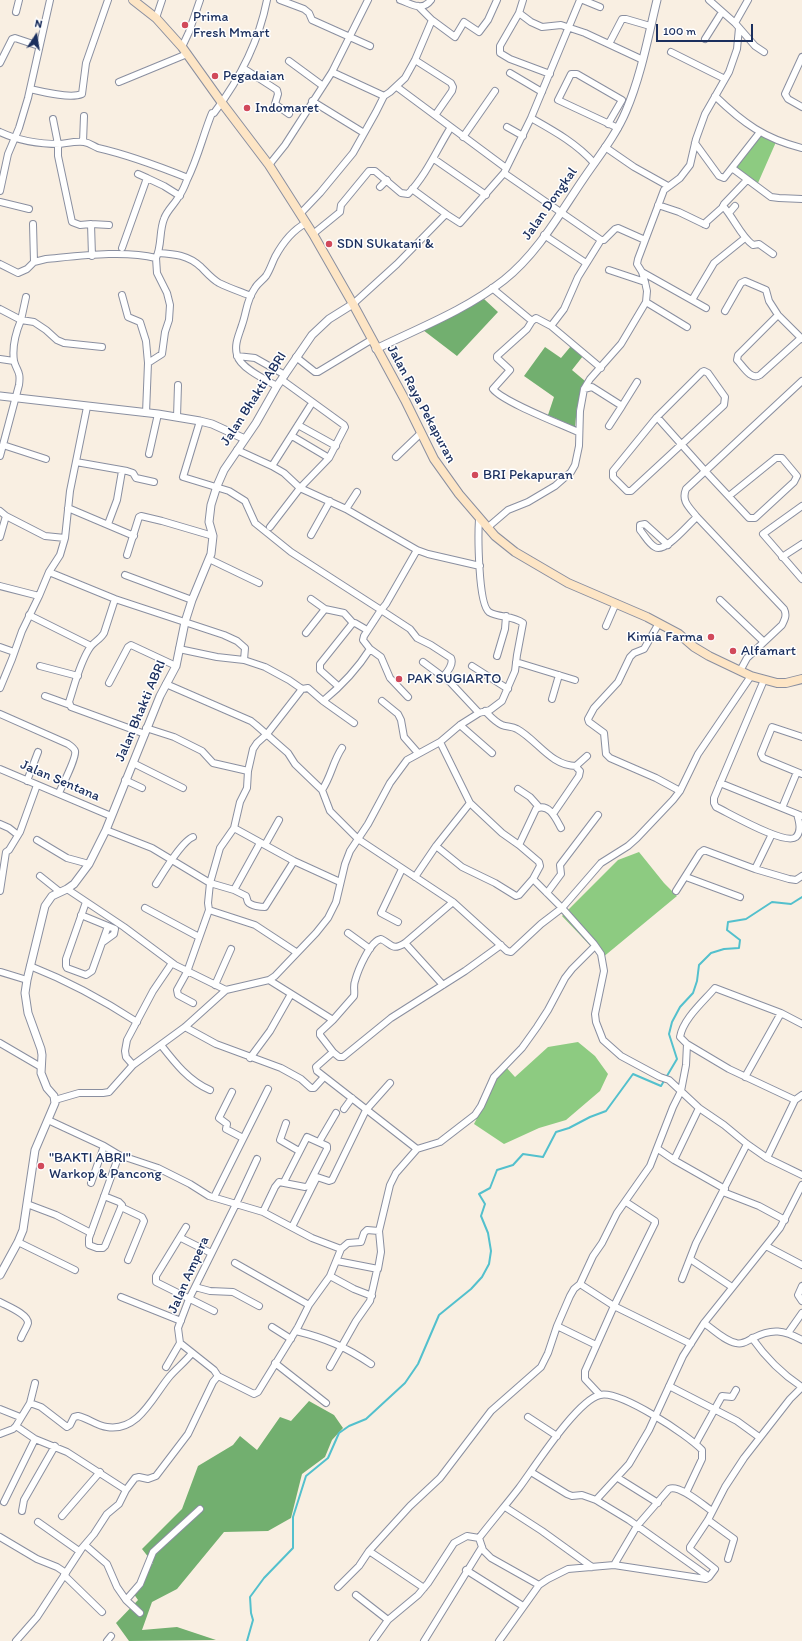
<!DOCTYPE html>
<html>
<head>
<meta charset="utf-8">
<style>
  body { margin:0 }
  #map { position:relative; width:802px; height:1641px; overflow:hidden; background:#f9efe2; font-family:Itim,sans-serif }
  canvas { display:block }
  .north { position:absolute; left:16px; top:16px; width:40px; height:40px; -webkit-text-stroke:3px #fff; paint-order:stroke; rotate:12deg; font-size:11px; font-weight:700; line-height:16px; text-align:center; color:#1b2f5e }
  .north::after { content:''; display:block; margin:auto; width:14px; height:18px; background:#1b2f5e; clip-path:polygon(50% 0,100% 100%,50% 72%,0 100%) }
  .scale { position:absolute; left:656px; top:24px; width:97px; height:18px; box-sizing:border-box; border:2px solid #1b2f5e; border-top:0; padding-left:5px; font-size:12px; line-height:14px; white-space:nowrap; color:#1b2f5e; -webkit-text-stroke:3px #fff; paint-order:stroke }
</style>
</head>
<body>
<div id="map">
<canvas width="802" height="1641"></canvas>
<div class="north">N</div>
<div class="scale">100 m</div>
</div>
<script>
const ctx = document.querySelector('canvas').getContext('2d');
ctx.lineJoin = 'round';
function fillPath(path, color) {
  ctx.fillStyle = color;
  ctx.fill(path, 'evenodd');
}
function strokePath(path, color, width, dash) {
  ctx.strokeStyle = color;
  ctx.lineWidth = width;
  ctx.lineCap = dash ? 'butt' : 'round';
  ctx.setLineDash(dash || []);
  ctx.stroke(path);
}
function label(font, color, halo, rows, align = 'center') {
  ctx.font = font + ' Itim,sans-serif';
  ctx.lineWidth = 3;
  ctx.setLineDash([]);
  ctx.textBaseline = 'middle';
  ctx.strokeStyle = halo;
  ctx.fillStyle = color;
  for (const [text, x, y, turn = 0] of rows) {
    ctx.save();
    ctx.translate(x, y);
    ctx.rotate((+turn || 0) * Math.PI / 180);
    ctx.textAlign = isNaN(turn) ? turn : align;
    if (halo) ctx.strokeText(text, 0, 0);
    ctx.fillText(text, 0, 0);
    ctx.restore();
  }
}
fillPath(new Path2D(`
  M756 133 776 142 758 183 732 165Z
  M639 852 664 883 677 896 602 958 562 916 618 860Z
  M578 1042 595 1056 608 1074 600 1091 566 1120 539 1128 504 1144 474 1124 487 1098 492 1084 505 1066 515 1077 548 1047Z`), '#8dcb81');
fillPath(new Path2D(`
  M484 299 498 312 457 356 423 330Z
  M571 346 583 356 572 370 585 381 577 407 575 427 548 415 554 397 524 376 545 347 561 358Z
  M309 1401 334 1415 343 1428 332 1440 325 1457 302 1474 291 1518 268 1531 224 1532 177 1589 152 1602 142 1630 177 1627 216 1640 129 1641 116 1623 138 1600 131 1590 153 1563 142 1549 182 1509 198 1466 233 1445 240 1436 257 1450 280 1417 291 1421Z`), '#72af6f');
strokePath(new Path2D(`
  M247 1641 253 1620 251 1613 250 1597 264 1578 293 1548V1517L306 1476 328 1458 339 1433 349 1426 366 1419 405 1383 418 1364 439 1315 471 1289 482 1277 489 1264 491 1251 488 1233 481 1216 485 1204 479 1194 490 1188 497 1170 513 1165 523 1154 543 1157 556 1132 569 1128 590 1117 606 1111 633 1074 661 1086 677 1059 669 1034 672 1022 680 1007 693 993 697 981 699 965 711 953 724 949 739 948 740 940 727 930 728 922 746 919 772 902 791 904 802 897`), '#53c0cd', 2);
const minor = new Path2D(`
  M280 0 304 9 309 13 312 20 370 46
  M400 0C412 4 422 12 431 0
  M523 0 519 13 500 46V53L510 59 550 74
  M583 0 600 7
  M709 0 735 23 755 46 764 52
  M16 12 19 0
  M519 13 531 22 542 27 561 25 585 33 643 60
  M156 18 162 0
  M432 20 455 37 464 22 479 32 488 20 497 0
  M735 23 748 0
  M705 39 722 12
  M609 44 622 19H626L650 26
  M182 47 189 32 200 0
  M671 52 725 79
  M802 57 785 94 788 99 802 107
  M415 60 451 83 453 87 452 91 436 114
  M289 61 323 86
  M0 63 12 39 15 38 39 46
  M243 68 277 90 278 94 275 104 289 114
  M332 72 384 96
  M510 73 542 92
  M119 82 187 54
  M397 87 506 168
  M30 89C43 92 70 99 82 94L86 63 108 0
  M715 96C743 123 765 139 802 148
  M312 101 364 133
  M531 118C554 131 576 143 594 163
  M53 119 58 144V156L72 222 80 225 91 224 92 256
  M608 124 622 100 577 74H571L558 100 618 128
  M507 127 523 136
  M0 132C19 141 38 144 60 144 68 143 76 141 84 142 90 143 93 146 98 148 129 155 158 166 188 178
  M463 137 495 91
  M83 142 84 116
  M695 143 719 176 724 178 760 132
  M605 147 634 167 668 186
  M434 159 486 195
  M269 165 285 145 332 72 368 0
  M732 168 771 197 779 198 802 199
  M138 174 147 178
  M380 187 387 180
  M412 189 446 214
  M0 191 8 154 19 128 28 98 50 0
  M0 202 29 209
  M658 205 679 212 706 225
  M723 206C734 218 741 237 753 245L759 244 773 254
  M729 213 735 206
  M300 214 320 193 353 153 376 112 384 96 390 92 405 78 415 60 432 20 418 6
  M33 224 34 262
  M91 224 109 225
  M704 224 723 207 724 204 747 180
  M313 234 340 212 341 205 369 171H375L401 193 408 194C427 174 437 149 451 127
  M544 235 586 263
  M601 240H604L615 229 618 228 645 240
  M122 248 147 178 164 186 180 196
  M158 253C175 254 188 255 201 267 207 273 212 279 219 283 229 288 241 292 251 296
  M156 258C162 246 159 231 164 219 167 210 175 204 179 196 183 191 185 185 187 180 198 158 203 135 212 113H214C239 80 259 41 267 0
  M0 264 18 273 27 269 34 262 46 259C79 256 124 250 156 258L157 273 167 293 170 305 169 320 165 332 162 354 148 363 146 413
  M609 270 645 282
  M642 272 706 308
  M492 288 532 321
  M122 295 128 317 140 322 146 341 148 363
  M26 297 21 320 34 322 46 330 57 340 64 343 102 347
  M692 300 714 263 745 238
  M646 302 687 327
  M353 304 397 264 446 214 460 223 504 173
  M0 309 21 320C16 332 12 348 14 361 17 372 21 371 19 385L0 456
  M725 311 741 283 745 281 766 290 769 301 778 315 802 339
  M778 315 738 355 737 360C743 366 751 381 760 375L801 338
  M551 326 601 368
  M237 356 255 358 285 375
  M296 357 315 372H318L371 340
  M0 359 14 361
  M704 371 708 373 725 397 724 405 631 491H627L613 477V471L657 417 702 372Z
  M277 386C266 380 240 368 237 355 234 344 239 335 242 325 247 311 246 301 255 288 258 283 263 280 266 276 270 270 272 263 275 257 282 244 293 230 306 223
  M584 389 592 387 622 406 609 426
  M622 406 637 382
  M177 417 178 385
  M657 417 706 472 749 518H755L794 482 797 476 782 458H776L729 496
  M298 425 336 446
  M578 432C561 424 503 402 493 389L510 370 497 358V356L527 329 532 321 536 318 551 326 564 309 578 277 601 240 504 173 531 118 580 0
  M292 436 329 458
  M3 445 46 459
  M237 450 272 466 284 473 300 488 346 509 417 550 428 554 480 566
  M149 454 158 414
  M396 457 421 433
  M76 462 127 471 133 473 136 478 154 482
  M272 466 312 403
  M802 506 763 534 802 579
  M68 508 134 536
  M346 509 357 492
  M0 511 6 516 45 536 65 538
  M108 524 117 500 122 471
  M270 527 300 488 329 458 345 427 344 425 282 380
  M487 528 508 510 528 502 555 486 571 472 575 465 579 446 580 411 584 389 590 379 621 344 646 302 647 291 645 282 642 272 637 264 638 259 664 190 680 178 690 165 696 139 705 114 729 72 737 49 739 28
  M311 535 330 501
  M0 537 6 516
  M668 545 645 524 640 525V530C645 536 649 544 655 547 665 554 689 523 697 517
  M417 550 386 604 381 610 410 629 417 638 431 645 451 658C454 665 447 672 443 677
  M127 555 139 517 141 516 162 521 213 536
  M782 557 802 544
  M209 559 259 583
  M49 572 115 599 224 635 237 641 245 648 244 660
  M125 575 192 600
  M0 586 39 596
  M115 599 104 633C100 640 93 642 89 649 79 665 75 684 69 702L71 707 145 734
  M311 599 325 609 344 613 353 623
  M720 600 764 642
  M29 615 91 646
  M659 623 644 649 634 653 630 657 618 682 594 708 588 719 589 722 604 733 606 754 610 758 656 778 680 791
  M606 626 616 603
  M306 633 325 609
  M0 647 14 652
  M179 649 217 657 244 660 265 667 289 680 302 689 308 688 323 701C340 687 358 668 370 649L363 640 364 636 381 610 291 552 255 523 245 501 229 491 183 477 200 421
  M370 649 381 657 390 678 408 697
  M497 656 505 629 506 616
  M423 662 450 682 479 713
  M516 662 575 680
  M40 666 78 676
  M472 666 508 689
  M740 671 747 658 782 625C785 619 787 615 784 609L697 517C689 507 681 501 686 489L802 381
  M764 680 714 798V803L716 807C729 813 785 846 796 837 802 831 799 821 797 814
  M109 683 128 647 131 645 176 666
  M166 684 251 721 256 725 288 753 295 764 322 790 330 811 358 839 453 902 507 951 511 952 541 924 562 908 601 863 628 846 637 838 673 800 680 791 698 754 751 676
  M338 686 320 670V664L352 624 355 623 367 630
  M0 688 12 659 22 631 39 596 49 572 60 555 65 538 70 491 87 407
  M45 696 70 705
  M552 699 559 675
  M323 701 354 723
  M382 701 398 714 401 720 404 737 418 753
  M485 711C490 716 495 722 502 725 507 727 512 726 517 729 537 740 551 766 576 766
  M0 714 68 744C71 746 74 748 75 751 77 757 62 786 59 793
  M460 725 492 753
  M146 728 174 737 202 751 213 763 248 771
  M802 737 772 727 761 754 763 758 802 774
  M440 742 470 803 502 833 519 845 539 862 540 866 533 879 562 908 594 944 601 954 604 971 595 1014 596 1022 603 1040 621 1056 660 1077 669 1080 699 1108 724 1125 747 1144 767 1158 802 1175
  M133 763 183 788
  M0 769 111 816
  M125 780 142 788
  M27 781 38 752
  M720 783 802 816
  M518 789 530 797 539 807
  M322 790C331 777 333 761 342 748
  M782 808 797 772
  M553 814 579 776 580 771 577 768V765L587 756
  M0 824 9 828 18 835
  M234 828 294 861 340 882
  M106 830 152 848 210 883 234 890 260 843
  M37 840 67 858 89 864
  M265 845 279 820
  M519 845 536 809C549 802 556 819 561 828
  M436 846 462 867 495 883 516 896 519 895 533 879
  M755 869 772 834
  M40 876 60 892
  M415 877 436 846 470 803
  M686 877 740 897
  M156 884C163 873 182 841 193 837
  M67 889 124 927 175 965 226 990 269 980 275 976 316 933 328 918 336 902 345 864 350 851 368 824 390 783 407 760 440 742 460 725 479 713 490 710 502 701 515 671 517 655 523 623C512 615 499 618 489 612 478 604 478 534 479 519
  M234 890 246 896C247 898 247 900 248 902 251 906 261 907 265 907L294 861
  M0 891 6 852 9 850 20 832 37 785
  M676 891 700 853 704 850 755 869 789 879 796 880 802 876
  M547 893 561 874 560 865 598 815
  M86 902 66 959V966L67 968 86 975 92 971 108 926
  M145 908 199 937
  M209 910 255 925 296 952
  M81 915 115 929 114 934 103 942
  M398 922 381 913 402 869
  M348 933 370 949
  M405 943 443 985
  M30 966C68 981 103 1000 137 1022
  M1 972 27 980
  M269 980 333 1020 320 1032V1035L333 1052 316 1067 317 1071 417 1149
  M215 985 231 949
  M193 1003 178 995 177 990 187 972 209 910 208 903 210 883 220 848 234 828 240 802 247 788 248 771 253 749 257 743 267 734 302 689
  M333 1020 354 996C355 991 353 986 355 981 358 970 370 941 381 939 393 945 392 951 405 943L453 902
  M185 1027 216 1044 281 1068 301 1079 311 1088H314L324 1077
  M0 1043 41 1067
  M687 1044 729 1069 795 1100
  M161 1045C175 1063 189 1081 210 1090
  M333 1052 339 1057H343L391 1018 465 971 501 945
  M250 1058 270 1031 291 994
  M133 1065 126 1057 125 1051 127 1040 153 991 172 963
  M745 1077 781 1013
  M232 1092 219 1118 227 1124 226 1129 243 1138
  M55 1100 79 1093H103L109 1092 133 1065 185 1027 226 990
  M344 1109 352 1098
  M286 1123 280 1140 299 1151
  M319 1142 336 1113
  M658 1149 674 1160 725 1189
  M767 1158 795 1100 802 1095
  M674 1160 699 1108
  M91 1183 104 1146
  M723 1192 759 1206 785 1220
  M104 1196 119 1202 122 1205 105 1246 103 1248H97L89 1245V1238L119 1155
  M214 1197 268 1089
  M27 1204 56 1215 91 1233
  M121 1207 142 1217 144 1221 128 1260
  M263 1212 275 1187 279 1182 305 1187 308 1186 327 1149V1146L307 1137 284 1182
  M186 1227 156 1276V1282L214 1311
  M292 1227 317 1177 329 1181 332 1180 366 1110 390 1083
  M181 1238 211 1253
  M18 1242 75 1270
  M766 1246 802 1265
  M341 1249 348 1243 361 1242 364 1233 367 1230 379 1231
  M690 1259 732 1287
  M337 1261 378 1269 381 1252 379 1231 390 1185 396 1173 417 1149 440 1142 475 1115 481 1106 494 1077 522 1048 537 1027 548 1010 565 978 572 969 595 946
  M235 1263 309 1305
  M330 1276 354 1289 372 1296
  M682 1279 696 1243 747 1144
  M802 1286 798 1295 802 1301
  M195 1287 210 1291 233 1292 259 1306
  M121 1297 181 1321
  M0 1302C7 1306 28 1314 28 1323 27 1327 23 1333 21 1338
  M704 1323C714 1330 725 1341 736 1343 742 1345 747 1341 753 1338 772 1328 784 1330 802 1340
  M557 1326 596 1345
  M272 1327 291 1339
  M296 1331C325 1338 346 1347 371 1364
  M788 1333 802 1313
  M752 1338C766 1358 782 1374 802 1387
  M691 1344 614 1306 580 1284 593 1256 602 1243 617 1213 650 1166 673 1107 681 1091 686 1065 687 1044 680 1037C683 1019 703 1002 715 988L781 1013 802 1024
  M275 1363 326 1403
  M166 1367 180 1343
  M330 1367 356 1321 370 1301 377 1270
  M218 1376 254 1394 258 1392 298 1327 309 1305 330 1276 341 1249 312 1238 263 1212 236 1204 257 1159
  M669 1386 737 1421 759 1437
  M600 1395 585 1379V1371L614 1306 655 1223V1221L626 1202
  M30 1403 35 1383
  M0 1409 20 1417
  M528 1417 557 1436
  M0 1434 13 1429 16 1426
  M696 1443 722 1396 732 1397 736 1390
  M531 1472 567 1494 572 1496 582 1495 596 1500 629 1520 709 1577
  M618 1478 658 1503
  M126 1490 67 1452 35 1439 16 1426 30 1403 41 1407 67 1427 70 1425 74 1417 78 1416C88 1418 97 1426 107 1427 139 1432 153 1396 170 1376 177 1368 186 1361 192 1353
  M596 1500 629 1464 649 1430 683 1356 704 1323 780 1228 802 1185
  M4 1502 35 1439
  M505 1507 542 1531 592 1567
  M22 1511 24 1500 55 1446
  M62 1516 100 1472
  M708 1520 734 1539 728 1559
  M38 1522 79 1551
  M0 1537 37 1559 57 1567 66 1573
  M479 1538 483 1550 491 1558 539 1585 548 1579 568 1569 614 1565 706 1579 709 1577 715 1569 690 1549V1547L708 1520 725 1487 744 1458 790 1399 802 1387
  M85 1545 107 1564 117 1587 126 1600 140 1584 153 1552 200 1509
  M369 1551 410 1506 440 1478 491 1411 541 1367 548 1353 557 1326 570 1296 574 1289 580 1284
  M614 1565 637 1526 669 1489C679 1484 703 1505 712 1511
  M466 1570 523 1606
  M64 1575 102 1612
  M338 1587 359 1566 369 1551 424 1588
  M356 1595 388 1620
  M126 1600 140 1613
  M16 1641 37 1617 82 1548 94 1534 107 1514 119 1504 126 1490 135 1478 139 1477 148 1479 156 1476 188 1434 213 1382 218 1376 214 1370 180 1343 178 1328 189 1299 236 1204 209 1196 190 1184 158 1168 119 1155 104 1146 48 1120
  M107 1641 111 1636
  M373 1641 388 1620 418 1595 428 1583 454 1543 467 1536 479 1538C492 1521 506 1505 519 1488 534 1468 577 1400 600 1395 620 1390 688 1435 702 1450V1459L686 1493
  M424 1641 482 1547
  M499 1641 539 1585`);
const tertiary = new Path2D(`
  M376 349C419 328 466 310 504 280 538 253 560 213 584 178 599 156 616 135 626 111 641 76 648 37 657 0
  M0 396 158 414 200 421 212 424 245 439
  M0 1275 18 1242 23 1230 35 1150 55 1103 54 1096 47 1088 41 1073 42 1055 41 1049 28 1013 25 993 27 980 45 906 52 896 67 889 74 884 89 864 106 830 160 696 176 666 185 622 192 600 211 554 213 536 209 522 211 505 217 486 224 470 256 423 277 386 312 335 329 319 353 304`);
const secondary = new Path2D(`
  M133 0 156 18 182 47 222 103 269 165 313 234 353 304 405 400 434 459 459 494 495 536 515 552 568 583 647 617 679 634 694 647 709 656 751 676 777 683H786L802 679`);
strokePath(minor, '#8a8fa0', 8);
strokePath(tertiary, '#8a8fa0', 9);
strokePath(secondary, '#8a8fa0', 10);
strokePath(minor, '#fff', 6);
strokePath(tertiary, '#fff', 7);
strokePath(secondary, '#fde5c5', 8);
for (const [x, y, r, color] of [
  [185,25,4,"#d1495b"],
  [215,76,4,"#d1495b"],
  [247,108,4,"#d1495b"],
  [329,244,4,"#d1495b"],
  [475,475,4,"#d1495b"],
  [711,637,4,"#d1495b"],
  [733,651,4,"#d1495b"],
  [399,679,4,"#d1495b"],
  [41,1166,4,"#d1495b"]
]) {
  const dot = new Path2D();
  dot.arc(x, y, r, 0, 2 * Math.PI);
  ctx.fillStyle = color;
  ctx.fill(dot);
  strokePath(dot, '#fff', 1.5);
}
label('14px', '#1b2f5e', '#fff', [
  ["Prima",193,17],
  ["Fresh Mmart",193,33],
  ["Pegadaian",223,76],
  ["Indomaret",255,108],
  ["SDN SUkatani &",337,244],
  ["BRI Pekapuran",483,475],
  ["Kimia Farma",703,637,"right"],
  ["Alfamart",741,651],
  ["PAK SUGIARTO",407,679],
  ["\"BAKTI ABRI\"",49,1158],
  ["Warkop & Pancong",49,1174]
], 'left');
label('14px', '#1b2f5e', '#fff', [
  ["Jalan Dongkal",550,204,-55],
  ["Jalan Bhakti ABRI",254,399,-57],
  ["Jalan Raya Pekapuran",421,404,62],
  ["Jalan Bhakti ABRI",141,711,-67],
  ["Jalan Sentana",60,781,23],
  ["Jalan Ampera",189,1275,-66]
]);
</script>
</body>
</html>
